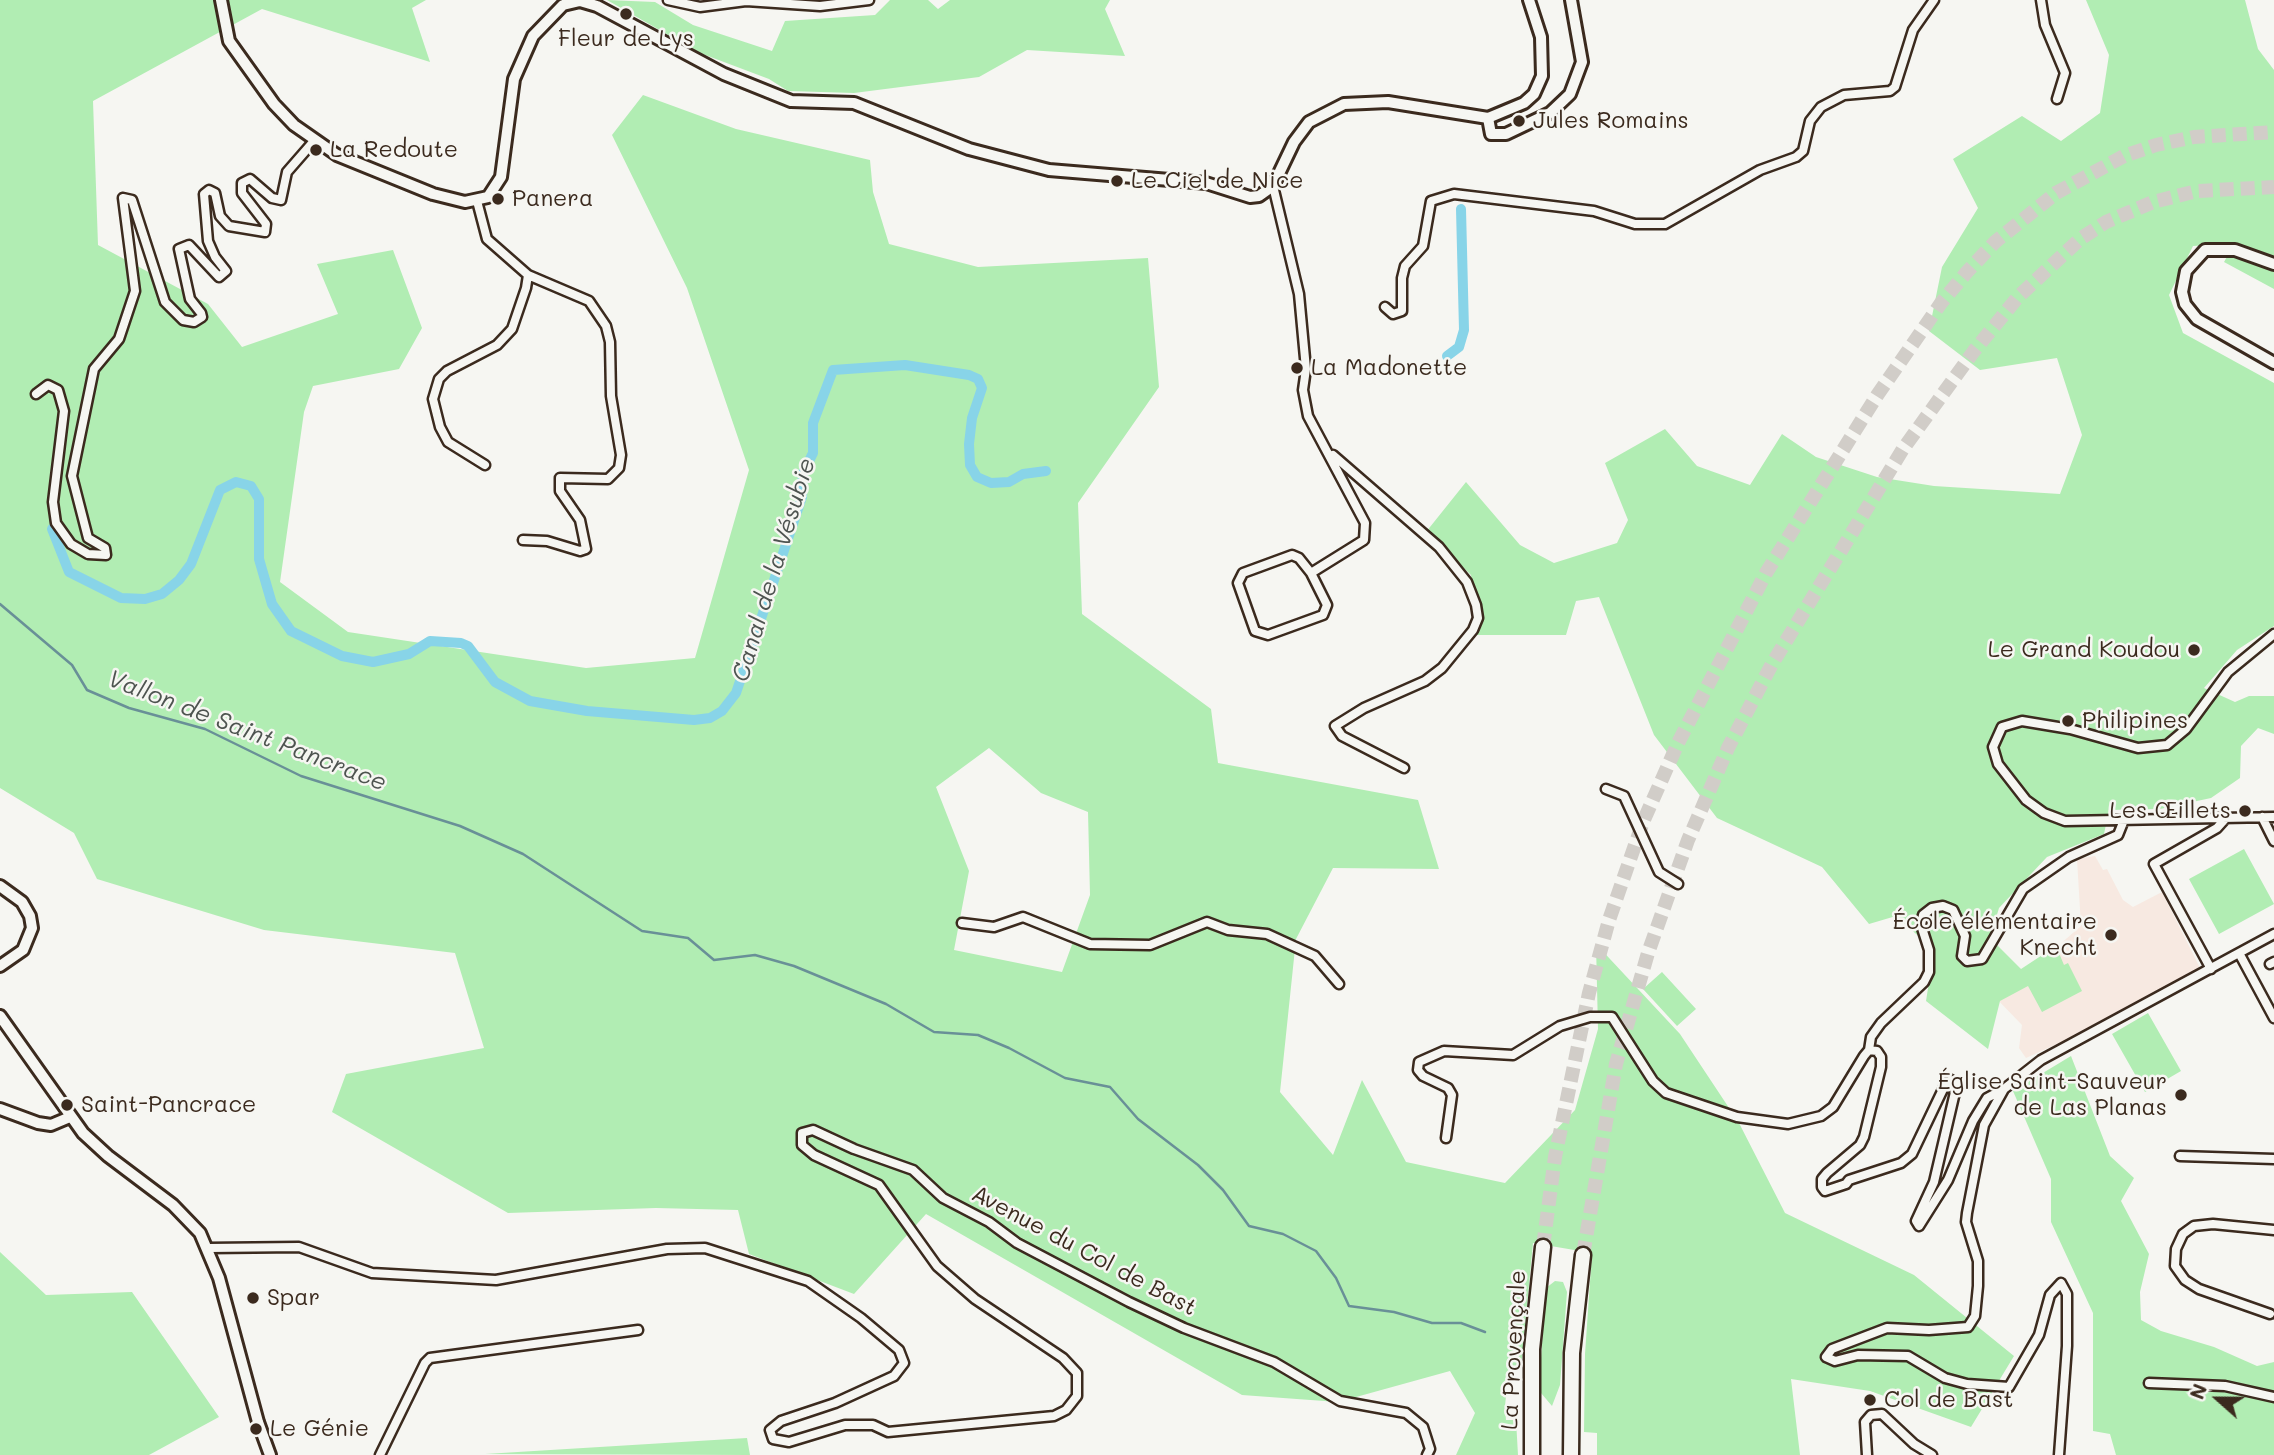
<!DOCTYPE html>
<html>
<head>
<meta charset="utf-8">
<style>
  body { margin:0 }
  #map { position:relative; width:2274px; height:1455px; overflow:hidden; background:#f6f6f2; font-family:Mali,sans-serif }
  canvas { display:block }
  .north { position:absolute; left:2183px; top:1364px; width:70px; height:70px; -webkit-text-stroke:5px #f6f6f2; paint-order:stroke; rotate:291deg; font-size:19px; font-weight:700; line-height:28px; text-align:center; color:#3b2a1e }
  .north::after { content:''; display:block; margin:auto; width:24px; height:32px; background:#3b2a1e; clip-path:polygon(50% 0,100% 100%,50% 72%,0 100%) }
</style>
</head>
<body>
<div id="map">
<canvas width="2274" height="1455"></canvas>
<div class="north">N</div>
</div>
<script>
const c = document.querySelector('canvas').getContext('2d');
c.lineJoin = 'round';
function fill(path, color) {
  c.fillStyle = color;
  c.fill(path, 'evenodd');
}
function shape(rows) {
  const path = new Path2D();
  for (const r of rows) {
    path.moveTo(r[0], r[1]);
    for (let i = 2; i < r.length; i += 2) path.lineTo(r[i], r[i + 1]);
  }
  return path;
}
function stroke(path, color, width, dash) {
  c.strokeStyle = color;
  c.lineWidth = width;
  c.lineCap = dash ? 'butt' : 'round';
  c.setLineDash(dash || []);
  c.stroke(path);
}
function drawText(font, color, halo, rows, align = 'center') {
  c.font = font + ' Mali,sans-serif';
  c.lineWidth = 5;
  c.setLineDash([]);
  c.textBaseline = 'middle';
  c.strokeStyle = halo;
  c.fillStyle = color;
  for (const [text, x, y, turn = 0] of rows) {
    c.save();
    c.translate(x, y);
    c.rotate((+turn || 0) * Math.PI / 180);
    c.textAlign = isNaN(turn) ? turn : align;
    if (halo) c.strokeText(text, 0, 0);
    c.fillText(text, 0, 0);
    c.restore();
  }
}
fill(shape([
  [2095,856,2103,870,2107,869,2123,900,2133,907,2162,892,2200,968,2090,1029,2026,1058,2019,1048,2022,1025,1993,995,2037,964,2081,926,2077,859]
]), '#f7e9e1');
fill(shape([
  [0,0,426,0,412,8,430,62,262,9,93,101,98,245,208,304,242,347,338,314,317,264,393,250,422,328,399,369,313,386,304,412,280,582,348,632,586,668,695,658,749,470,687,288,612,135,643,95,736,129,870,160,873,192,889,244,978,267,1148,258,1159,387,1078,503,1082,614,1211,709,1218,763,1418,800,1439,869,1333,868,1296,939,1280,1092,1333,1155,1362,1080,1406,1162,1505,1183,1575,1110,1598,1029,1596,944,1680,1034,1739,1123,1785,1213,1914,1275,2014,1356,1971,1427,1870,1391,1791,1379,1800,1455,1597,1455,1597,1433,1584,1432,1585,1354,1592,1253,1533,1243,1521,1368,1513,1368,1512,1386,1507,1386,1505,1406,1506,1420,1516,1420,1518,1455,1456,1455,1475,1413,1450,1371,1338,1402,1242,1395,926,1214,854,1294,749,1254,738,1210,656,1208,508,1213,332,1112,346,1074,484,1048,455,953,264,930,97,879,74,833,0,788],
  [989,748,1041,793,1088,812,1090,895,1062,972,954,950,969,871,936,787],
  [607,0,655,2,693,25,772,51,785,21,875,15,890,0,928,0,938,9,950,0,1110,0,1105,9,1125,56,1027,50,979,77,854,93,788,91,769,79,700,53],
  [2086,0,2245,0,2258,49,2274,70,2274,259,2228,244,2193,246,2169,295,2183,333,2274,383,2274,626,2237,650,2204,688,2235,702,2249,696,2274,696,2274,734,2258,728,2241,746,2240,778,2211,798,2160,809,2109,810,2104,834,2047,857,1999,908,1990,938,2021,969,2056,946,2064,965,2068,963,2082,991,2042,1012,2028,986,2000,1001,1988,1049,1926,1001,1934,950,1896,916,1869,924,1822,867,1717,818,1654,735,1599,597,1576,601,1566,635,1477,635,1471,575,1426,532,1466,482,1520,545,1554,563,1617,543,1628,520,1605,463,1665,429,1697,466,1750,485,1782,434,1816,457,1877,477,1934,486,2060,494,2082,435,2057,358,1980,370,1929,331,1942,267,1978,208,1953,159,2022,116,2061,141,2100,113,2109,55],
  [2228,255,2274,270,2274,289,2224,262],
  [2244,849,2274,904,2219,934,2189,879],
  [1662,972,1696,1009,1677,1026,1643,989],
  [2148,1013,2181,1071,2145,1092,2112,1034],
  [2071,1056,2110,1156,2134,1178,2121,1201,2149,1254,2140,1292,2141,1320,2161,1331,2214,1347,2257,1366,2274,1362,2274,1455,2116,1455,2110,1434,2093,1431,2093,1313,2051,1222,2051,1179,2013,1091],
  [0,1252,46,1295,132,1292,219,1417,149,1455,0,1455],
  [1555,1281,1563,1282,1567,1292,1560,1385,1552,1406,1541,1393,1540,1372,1546,1288],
  [747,1438,750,1455,485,1454]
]), '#b1edb3');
stroke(shape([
  [0,604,72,665,87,690,129,708,205,729,301,776,460,826,523,854,642,931,688,938,714,960,755,955,794,966,886,1004,934,1032,978,1035,1009,1048,1065,1078,1110,1087,1138,1119,1198,1165,1223,1190,1249,1226,1283,1234,1316,1251,1336,1278,1349,1306,1394,1312,1432,1323,1461,1323,1485,1332]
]), '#699097', 2.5);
stroke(shape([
  [1447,356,1459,347,1464,330,1461,209],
  [52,529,69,572,121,598,145,599,162,594,179,580,191,564,220,490,236,482,251,486,259,499,259,559,272,604,291,631,342,656,373,662,409,654,430,641,461,643,468,646,495,682,530,701,587,711,694,720,710,718,722,711,736,693,802,497,803,473,813,453,813,423,833,370,905,365,969,375,978,379,982,388,972,418,969,444,970,465,977,477,991,483,1009,482,1023,474,1046,471]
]), '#88d4e8', 10);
stroke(shape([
  [1543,1247,1555,1157,1589,993,1609,920,1643,822,1678,743,1766,573,1878,394,1941,303,1966,273,1995,242,2056,193,2124,156,2156,145,2194,137,2274,132],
  [1583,1255,1616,1064,1648,953,1688,840,1728,748,1772,664,1903,449,1974,351,2018,297,2080,239,2106,222,2153,202,2197,191,2274,187]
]), '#d1cdc8', 14, [14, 7]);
const street = shape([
  [668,0,700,7,746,1,820,6,869,0],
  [2041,0,2045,25,2065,73,2057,99],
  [1273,186,1299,294,1306,369,1303,390,1308,416,1365,523,1364,540,1311,573,1299,558,1292,555,1243,573,1238,583,1255,631,1268,635,1323,615,1327,605,1311,573],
  [477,201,487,239,528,275,526,288,512,329,497,345,447,371,439,379,433,399,440,427,448,442,485,465],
  [1385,307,1393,314,1402,311,1402,278,1405,266,1423,246,1431,201,1454,194,1594,211,1635,224,1665,224,1760,170,1796,157,1803,151,1810,121,1821,107,1844,95,1890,91,1895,87,1913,30,1934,0],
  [36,394,48,385,58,390,64,411,53,502,56,523,71,544,88,554,106,555,105,548,88,538,72,476,94,369,119,339,135,291,123,198,132,200,165,302,183,320,194,322,202,317,201,313,190,299,179,249,189,245,219,277,226,271,215,257,208,241,204,194,209,190,215,193,220,216,229,226,265,232,266,224,242,193,242,183,250,179,272,198,281,200,287,172,314,141],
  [1333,455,1439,547,1467,582,1476,605,1478,618,1473,630,1442,668,1425,681,1364,708,1335,726,1342,736,1404,768],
  [523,540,547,541,580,551,586,549,580,520,560,491,560,478,608,479,619,468,621,455,611,396,610,342,606,326,589,301,528,275],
  [2274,634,2228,672,2186,729,2167,745,2138,748,2070,729,2022,721,2002,727,1993,747,1998,764,2026,800,2044,813,2065,821,2274,817],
  [1606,789,1624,796,1659,872,1678,884],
  [2262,817,2274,841],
  [962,923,994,927,1023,917,1090,944,1150,945,1207,922,1228,930,1267,934,1315,956,1339,984],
  [2239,953,2274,1018],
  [2270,964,2274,962],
  [2211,969,2154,864,2217,828,2226,818],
  [1869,1050,1871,1037,1881,1023,1924,982,1929,972,1929,950,1921,925,1923,915,1932,908,1943,906,1953,910,1965,936,1962,956,1967,961,1982,959,2023,889,2069,857,2118,835,2124,820],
  [2004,1089,1984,1125,1967,1213,1966,1222,1978,1261,1978,1286,1975,1316,1968,1327,1929,1330,1887,1328,1832,1349,1826,1357,1835,1361,1858,1355,1908,1356,1945,1378,1967,1384,2009,1387,2039,1335,2050,1295,2061,1283,2067,1294,2067,1346,2059,1455],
  [1446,1138,1452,1095,1448,1088,1423,1076,1418,1070,1419,1062,1444,1051,1513,1055,1560,1026,1590,1017,1612,1017,1653,1081,1666,1093,1737,1117,1788,1124,1821,1116,1833,1107,1864,1056,1869,1050,1877,1051,1881,1057,1881,1067,1864,1137,1860,1145,1827,1173,1822,1179,1822,1187,1825,1191,1846,1184,1849,1180,1901,1163,1912,1154,1945,1085,1951,1080,1956,1083,1956,1088,1934,1182,1916,1221,1919,1226,1948,1180,1973,1121,1987,1098,2004,1089,2041,1060,2274,934],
  [2180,1156,2274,1159],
  [209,1248,299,1247,372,1273,496,1280,667,1249,705,1248,808,1281,861,1318,899,1350,904,1363,894,1376,835,1403,781,1421,770,1430,773,1439,789,1442,845,1425,873,1425,888,1432,1054,1416,1066,1410,1077,1396,1077,1373,1063,1358,975,1299,937,1266,879,1185,814,1155,802,1145,802,1133,813,1130,854,1149,913,1170,943,1198,989,1222,1017,1243,1129,1302,1184,1328,1274,1362,1340,1401,1406,1413,1423,1427,1430,1449,1427,1455],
  [2270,1314,2199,1289,2185,1280,2175,1266,2176,1249,2183,1234,2194,1226,2213,1224,2274,1230],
  [2149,1383,2225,1386,2274,1397],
  [380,1455,425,1363,430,1358,638,1330],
  [1867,1455,1865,1422,1871,1415,1882,1414,1914,1444,1932,1455]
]);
const secondary = shape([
  [221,0,229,41,274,104,294,125,337,155,433,194,465,202,488,197,501,177,514,79,533,36,563,5,580,1,597,6,724,74,791,101,854,103,969,149,1049,170,1206,183,1250,197,1259,196,1273,186,1294,142,1309,122,1344,104,1388,102,1488,118],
  [1488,118,1491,134,1506,134,1550,113,1570,94,1582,62,1571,0],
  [1488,118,1524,103,1534,94,1542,76,1541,37,1529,0],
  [2274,264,2235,250,2205,250,2186,271,2182,292,2185,304,2197,319,2274,363],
  [0,886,22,902,30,916,32,928,23,950,0,966],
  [0,1016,83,1133,108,1156,173,1205,200,1233,219,1278,258,1422,270,1455],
  [0,1109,38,1123,51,1125,70,1117]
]);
const highway = shape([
  [1532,1455,1532,1349,1543,1247],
  [1571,1455,1572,1353,1583,1255]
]);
stroke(street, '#3b2a1e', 13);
stroke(secondary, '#3b2a1e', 16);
stroke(highway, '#3b2a1e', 19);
stroke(street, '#f6f6f2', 8);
stroke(secondary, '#f6f6f2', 10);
stroke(highway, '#f6f6f2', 14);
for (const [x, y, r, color] of [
  [626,14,7,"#3b2a1e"],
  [1519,121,7,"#3b2a1e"],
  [316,150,7,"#3b2a1e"],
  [1117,181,7,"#3b2a1e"],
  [498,199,7,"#3b2a1e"],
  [1297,368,7,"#3b2a1e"],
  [2194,650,7,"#3b2a1e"],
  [2068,721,7,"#3b2a1e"],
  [2245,811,7,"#3b2a1e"],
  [2111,935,7,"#3b2a1e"],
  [2181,1095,7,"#3b2a1e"],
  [67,1105,7,"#3b2a1e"],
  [253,1298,7,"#3b2a1e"],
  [1870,1400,7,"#3b2a1e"],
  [256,1429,7,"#3b2a1e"]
]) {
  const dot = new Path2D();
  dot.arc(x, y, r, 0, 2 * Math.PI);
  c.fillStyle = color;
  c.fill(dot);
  stroke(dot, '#f6f6f2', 2.5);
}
drawText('23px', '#3b2a1e', '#f6f6f2', [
  ["Fleur de Lys",626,39,"center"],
  ["Jules Romains",1533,121],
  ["La Redoute",330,150],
  ["Le Ciel de Nice",1131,181],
  ["Panera",512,199],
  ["La Madonette",1311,368],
  ["Le Grand Koudou",2180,650,"right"],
  ["Philipines",2082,721],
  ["Les Œillets",2231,811,"right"],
  ["École élémentaire",2097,922,"right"],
  ["Knecht",2097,948,"right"],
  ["Église Saint-Sauveur",2167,1082,"right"],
  ["de Las Planas",2167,1108,"right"],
  ["Saint-Pancrace",81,1105],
  ["Spar",267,1298],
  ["Col de Bast",1884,1400],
  ["Le Génie",270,1429]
], 'left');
drawText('23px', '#3b2a1e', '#f6f6f2', [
  ["Avenue du Col de Bast",1084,1251,28],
  ["La Provençale",1514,1350,-87]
]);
drawText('italic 24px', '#4e5450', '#f6f6f2', [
  ["Canal de la Vésubie",774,570,-73],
  ["Vallon de Saint Pancrace",247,731,21]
]);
</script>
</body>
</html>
